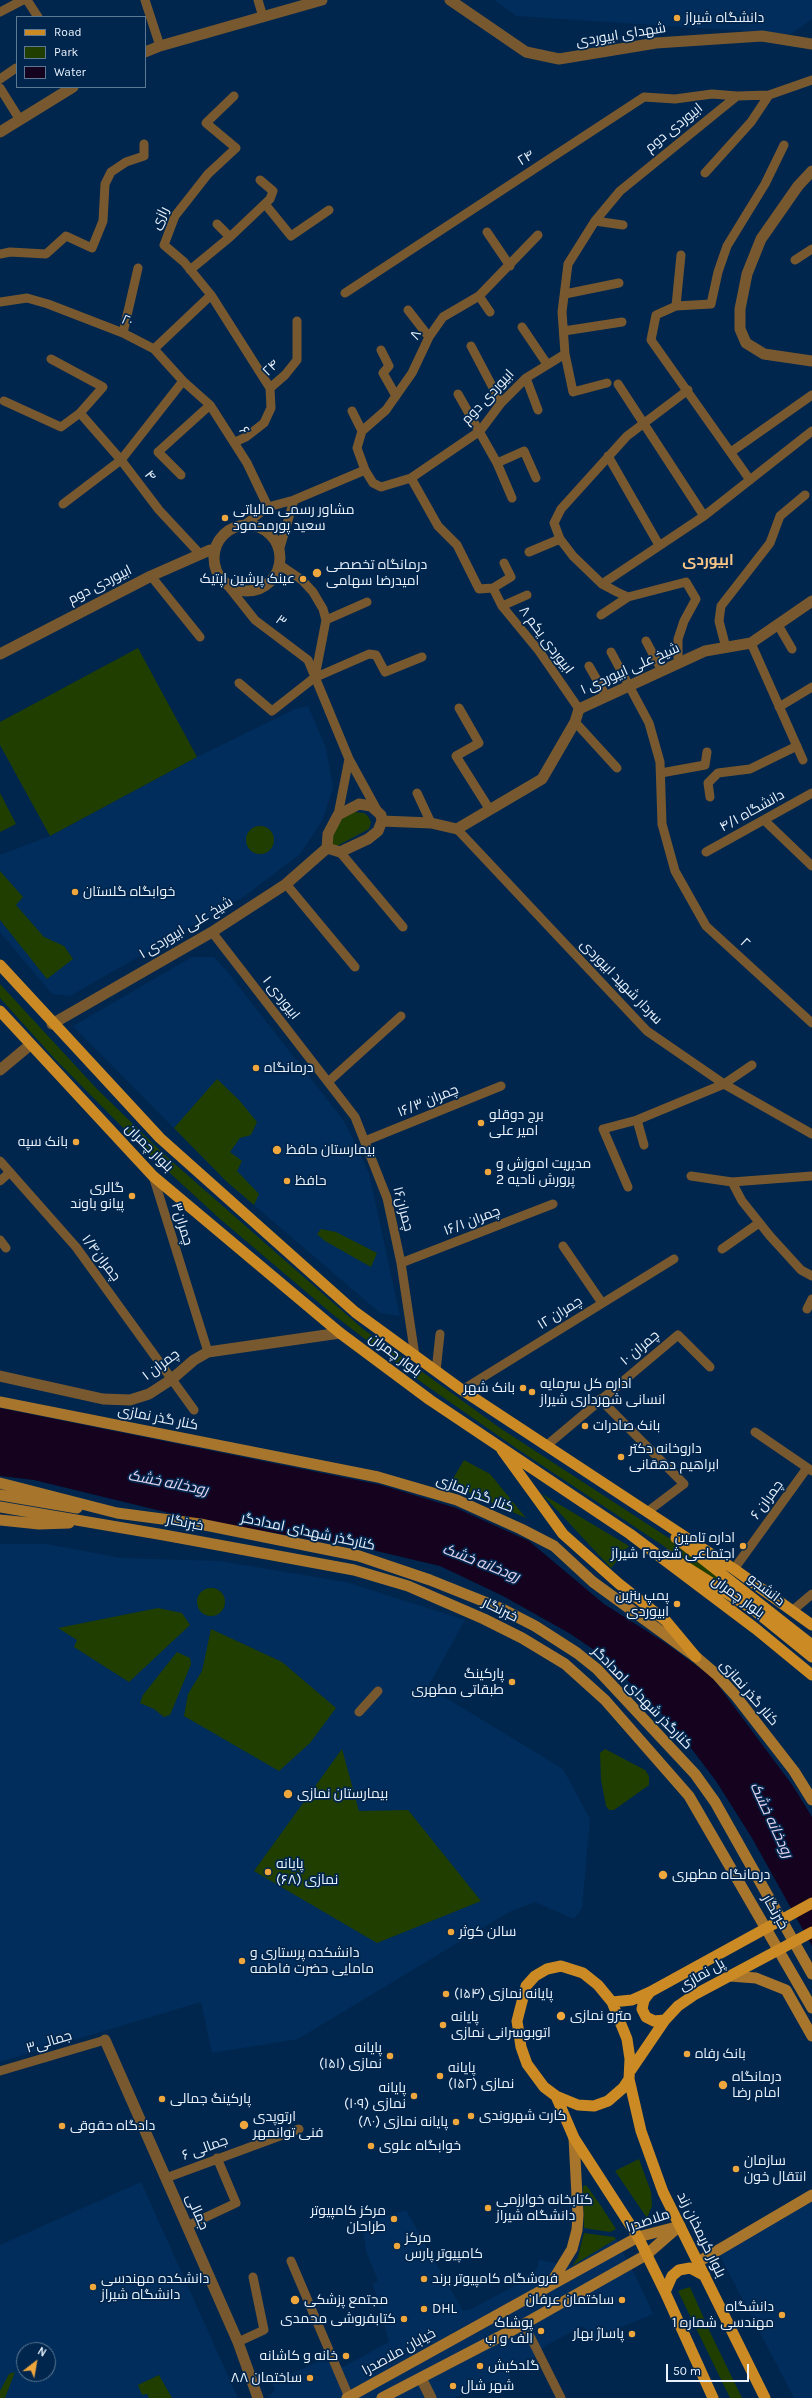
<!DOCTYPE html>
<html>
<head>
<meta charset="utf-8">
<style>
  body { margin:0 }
  #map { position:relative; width:812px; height:2398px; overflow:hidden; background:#00264d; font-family:Karla,sans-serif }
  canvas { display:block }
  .legend { position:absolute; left:16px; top:16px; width:130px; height:72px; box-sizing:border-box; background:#00264d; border:1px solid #5d7893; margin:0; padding:5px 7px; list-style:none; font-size:12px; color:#e9f2fd }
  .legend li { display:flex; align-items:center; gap:8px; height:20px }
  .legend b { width:20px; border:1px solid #5d7893 }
  .north { position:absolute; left:16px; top:2342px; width:40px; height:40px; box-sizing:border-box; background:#00264d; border:1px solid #5d7893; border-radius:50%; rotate:31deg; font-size:11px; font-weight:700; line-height:16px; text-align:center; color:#e9f2fd }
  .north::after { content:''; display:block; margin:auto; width:14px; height:18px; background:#efa73d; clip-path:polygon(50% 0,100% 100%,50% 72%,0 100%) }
  .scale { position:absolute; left:666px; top:2364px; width:83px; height:18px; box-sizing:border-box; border:2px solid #e9f2fd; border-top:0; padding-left:5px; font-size:12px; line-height:14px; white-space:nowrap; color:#e9f2fd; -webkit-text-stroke:3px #00264d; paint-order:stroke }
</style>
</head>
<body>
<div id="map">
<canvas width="812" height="2398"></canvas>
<ul class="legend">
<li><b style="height:5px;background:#cb8a23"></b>Road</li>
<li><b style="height:11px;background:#203e00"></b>Park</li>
<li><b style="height:11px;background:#15021e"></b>Water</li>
</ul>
<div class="north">N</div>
<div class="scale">50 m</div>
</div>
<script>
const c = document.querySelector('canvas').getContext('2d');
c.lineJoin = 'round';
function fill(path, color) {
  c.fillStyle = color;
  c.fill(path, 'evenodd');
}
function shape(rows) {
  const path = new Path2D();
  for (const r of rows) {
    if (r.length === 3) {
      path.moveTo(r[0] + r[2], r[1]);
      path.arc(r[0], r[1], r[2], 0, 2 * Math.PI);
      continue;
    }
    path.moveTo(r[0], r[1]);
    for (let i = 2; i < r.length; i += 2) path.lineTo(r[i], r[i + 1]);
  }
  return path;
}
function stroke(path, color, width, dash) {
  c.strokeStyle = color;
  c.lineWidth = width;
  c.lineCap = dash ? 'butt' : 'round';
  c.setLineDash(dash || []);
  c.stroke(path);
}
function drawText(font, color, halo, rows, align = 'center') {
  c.font = font + ' Karla,Cairo,sans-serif';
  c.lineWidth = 3.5;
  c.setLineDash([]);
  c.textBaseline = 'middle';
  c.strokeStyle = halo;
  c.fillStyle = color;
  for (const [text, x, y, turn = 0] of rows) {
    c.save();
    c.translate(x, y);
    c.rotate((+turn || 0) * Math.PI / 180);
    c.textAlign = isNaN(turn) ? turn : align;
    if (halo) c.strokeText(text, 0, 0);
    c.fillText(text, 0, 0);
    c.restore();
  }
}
fill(shape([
  [494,0,812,0,812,19,791,34,516,16],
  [308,706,326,748,333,788,322,821,300,854,245,896,70,996,52,994,0,932,0,855,50,836,197,757,295,709],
  [192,957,214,957,226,970,344,1121,369,1173,400,1316,380,1313,227,1182,73,1026],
  [0,1544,47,1544,121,1558,220,1561,346,1582,465,1620,428,1687,563,1769,590,1819,582,1908,574,1919,535,1902,509,1912,298,2039,212,2053,201,2002,0,2062],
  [141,2182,238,2398,0,2398,0,2245],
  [24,2350,48,2350,48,2374,24,2374],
  [812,2202,812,2398,794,2398,719,2254],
  [406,2210,463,2311,471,2309,522,2282,521,2279,537,2269,539,2260,572,2266,616,2239,640,2285,653,2314,592,2340,584,2327,581,2327,545,2346,534,2357,507,2370,513,2382,499,2388,494,2380,454,2398,267,2398,275,2390,272,2383,322,2360,343,2367,389,2342,373,2284,378,2281,366,2251,362,2223]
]), '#002d5b');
fill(shape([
  [138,648,197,757,50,836,0,745,0,722],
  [0,793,16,824,0,832],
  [354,812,364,813,368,816,371,822,369,829,337,846,333,846,331,842,337,825,343,818],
  [260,840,14],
  [0,871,23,897,16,905,44,937,64,946,73,959,47,979,0,920],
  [0,984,97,1089,168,1158,363,1329,500,1428,678,1544,745,1600,516,1448,424,1384,331,1313,220,1219,148,1153,54,1058,0,998],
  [217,1079,239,1100,257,1122,251,1135,240,1138,230,1152,242,1161,237,1171,259,1194,254,1205,227,1182,174,1128],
  [321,1229,336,1232,377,1253,371,1267,325,1241,317,1234],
  [464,1460,490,1474,526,1518,450,1484],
  [542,1494,629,1546,611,1568],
  [211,1602,14],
  [158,1608,182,1613,190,1625,129,1682,74,1647,77,1640,58,1628],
  [211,1629,282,1662,336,1708,310,1743,279,1771,184,1716,188,1694,202,1671],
  [177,1652,190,1658,191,1664,170,1715,164,1717,154,1709,140,1703,143,1695],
  [342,1749,359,1811,408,1810,481,1901,377,1943,254,1871],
  [605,1749,645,1770,649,1776,649,1785,614,1810,609,1810,606,1806,601,1780,600,1753],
  [639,2159,651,2192,652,2206,647,2218,615,2171],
  [586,2185,599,2203,616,2229,610,2232,584,2228,583,2186],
  [584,2233,614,2237,616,2239,572,2266,578,2257],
  [690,2287,709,2330,742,2398,730,2398,678,2291],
  [15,2372,5,2398,0,2398,0,2391,9,2374],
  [159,2375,172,2398,149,2398,147,2394,142,2395,138,2385]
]), '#203e00');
fill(shape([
  [0,1408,381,1485,456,1508,529,1541,604,1604,667,1644,712,1677,793,1786,812,1817,812,1946,752,1838,716,1781,675,1727,603,1656,569,1633,503,1596,440,1566,368,1549,194,1519,34,1480,0,1476]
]), '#15021e');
stroke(shape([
  [27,0,38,17],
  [145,0,160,46],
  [258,0,263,17],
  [0,12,23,0],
  [0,79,16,68],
  [0,88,20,120],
  [234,96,206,123,236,148,208,174,175,216,164,245,184,262,211,295,270,388],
  [705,173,751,122,769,95],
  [265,204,291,236,329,210],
  [595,221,623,225],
  [217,224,230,237],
  [487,232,510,266],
  [0,254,10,252,46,254,66,236,92,248,103,221,105,184,111,172,126,162,144,156,144,144],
  [795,260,812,249],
  [190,270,230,237,270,199,273,191,260,180],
  [345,293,644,97,675,99,712,94,737,96],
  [565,294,619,283],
  [479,296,490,312],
  [0,302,27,298,48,304,123,333,154,349,183,381,210,405,247,463,268,507],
  [676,306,681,255],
  [408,310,429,337],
  [522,327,547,364],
  [564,331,622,322],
  [123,333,138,268],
  [471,346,501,403],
  [154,349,211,295],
  [381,350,389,366,383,373,396,396],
  [565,354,573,392,607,383],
  [526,378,538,410],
  [618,384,704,516],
  [458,394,497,463,512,498],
  [4,401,61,427,80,413,103,387,51,359],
  [352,411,362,431],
  [80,413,121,460,159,510,200,554],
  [235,442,246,437,264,423,271,408,270,388,285,375,297,360,297,321],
  [731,452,812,395],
  [608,456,659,545],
  [497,463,524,451,536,478],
  [365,470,357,448,362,431,386,410,412,373,429,337,443,317,479,296,538,235],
  [181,475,158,452,210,405],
  [411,478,438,526,457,545,479,589,493,588,511,577,504,563],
  [750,480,651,340,656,315,676,306,711,304,718,272,727,246,765,184,784,145],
  [63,504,121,460,183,381],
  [244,525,268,507,294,500,365,470,373,483,381,487,411,478,480,431,501,403,526,378,565,354,562,312,568,264,595,221,620,191,737,96,769,95,812,80],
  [279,551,294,500],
  [529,552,560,539],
  [280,565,302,580,313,592,323,609,326,620,315,677],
  [151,576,200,637],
  [602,584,704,516,812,431],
  [228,586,255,620,308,660,349,759,377,810],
  [493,588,502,606,539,651,579,709],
  [502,606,527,595],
  [601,615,628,597],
  [326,620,367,602],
  [778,625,792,649],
  [646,641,662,671],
  [751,643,803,760],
  [726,648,719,621,721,606,770,543,780,516,805,495],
  [611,652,649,723,660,762,662,824,675,871,706,926,812,1023],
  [678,664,678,639,684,621,696,599,686,582,628,597,617,592,602,584,573,556,560,539,554,523,561,509,627,436,688,390],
  [589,666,606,696],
  [239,683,272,711,314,678,369,654,376,655,385,672,422,657],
  [779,707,812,687],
  [459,708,479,743,456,756,490,810],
  [575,722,617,768],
  [661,773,705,765,707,752],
  [417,793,431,823],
  [710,797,708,783,718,773,750,769,797,746],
  [338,815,349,759],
  [764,820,812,866],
  [457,829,647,1031,724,1084,812,1134],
  [340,852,403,927],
  [706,852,812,793],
  [286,884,355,967],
  [212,932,355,1117,387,1198,401,1263,415,1356],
  [328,1082,401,1016],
  [637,1120,644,1145],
  [365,1141,501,1086],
  [0,1161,76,1247,194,1410],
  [153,1176,208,1352],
  [691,1176,732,1182],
  [812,1176,732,1182,742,1201,770,1236,801,1270,812,1276],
  [0,1181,10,1172],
  [628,1187,603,1129,637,1120,724,1084,752,1065],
  [0,1240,6,1248],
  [563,1246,602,1303],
  [722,1249,759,1223],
  [401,1263,553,1204],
  [807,1309,812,1299],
  [436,1371,440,1334],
  [462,1390,674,1259],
  [600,1399,684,1484,647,1512],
  [755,1432,812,1471],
  [546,1446,678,1335,710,1367],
  [734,1569,807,1468],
  [792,1611,812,1594],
  [359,1712,378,1691],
  [0,2071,105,2040],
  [166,2178,299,2129],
  [187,2226,236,2203,217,2158],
  [291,2261,349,2397],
  [524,2324,561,2398],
  [238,2342,264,2330,253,2277]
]), '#78592f', 9);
stroke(shape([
  [450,0,526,52,559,59,656,43,762,36,812,44],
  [145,52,160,46,322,0],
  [0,132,73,87],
  [812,171,798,186,761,239,747,274,740,309,740,329,746,343,764,354,812,361],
  [247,558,33],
  [0,654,151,576,210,550],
  [359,804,371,806,381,815,382,821,378,831,368,839,340,852,327,848,328,834,338,815,359,804],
  [382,821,431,823,457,829,542,779,575,722,579,709,705,651,751,643,812,601],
  [52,1024,212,932,286,884,327,848],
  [0,1070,30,1045],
  [0,1376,103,1399,130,1400,149,1394,172,1379,194,1360,208,1352,340,1333],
  [105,2040,238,2342,258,2398],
  [421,2378,431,2398]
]), '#78592f', 11);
stroke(shape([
  [0,1402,378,1477,457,1500,521,1529,554,1546,593,1582,696,1657,717,1675,735,1695,794,1771,812,1800],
  [0,1483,117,1513,200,1524,359,1556,430,1580,500,1608,535,1626,577,1653,597,1669,695,1774,715,1802,812,1974],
  [0,1495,77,1508],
  [0,1507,164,1535,354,1570,408,1586,484,1619,522,1638,565,1664,605,1700,689,1796,812,2008],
  [0,1520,39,1524,69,1523],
  [730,1976,756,1978,786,1990,812,2036],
  [698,2262,812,2195],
  [550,2285,572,2249,577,2230,578,2215,574,2138],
  [347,2398,638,2237,680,2226],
  [382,2398,524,2324,646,2255,677,2228]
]), '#a7752c', 11);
stroke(shape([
  [0,965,160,1138,355,1312,462,1390,734,1569,812,1625],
  [0,1011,153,1176,340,1333,430,1400,630,1534,756,1629,812,1675],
  [502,1450,563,1534,618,1583,666,1621,696,1657],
  [676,1538,812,1645],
  [667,1555,754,1610,812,1657],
  [561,1966,583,1973,598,1985,612,2002,627,2039,630,2059,629,2079,623,2088,608,2101,594,2106,578,2105,556,2096,544,2087,527,2064,521,2047,517,2021,526,1986,535,1976,547,1969,561,1966],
  [650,1992,644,2000,642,2009,646,2017,654,2021,665,2020],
  [612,2002,632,2000,650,1992,812,1903],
  [631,2070,665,2020,678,2006,694,1995,812,1932],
  [629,2079,641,2131,663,2192,765,2398],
  [556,2096,574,2138,638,2237,665,2292,713,2398],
  [665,2292,672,2276,679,2270,690,2268,705,2276]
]), '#cb8a23', 11);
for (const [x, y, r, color] of [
  [677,18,4,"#efa73d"],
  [225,518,4,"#efa73d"],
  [317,573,5,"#efa73d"],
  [303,579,4,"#efa73d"],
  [75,892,4,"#efa73d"],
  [256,1068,4,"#efa73d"],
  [481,1123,4,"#efa73d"],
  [76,1142,4,"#efa73d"],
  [277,1150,5,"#efa73d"],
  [488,1172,4,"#efa73d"],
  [287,1181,4,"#efa73d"],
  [132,1196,4,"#efa73d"],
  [523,1388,4,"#efa73d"],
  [532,1392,4,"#efa73d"],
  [585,1426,4,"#efa73d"],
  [621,1457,4,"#efa73d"],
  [743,1546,4,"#efa73d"],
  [677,1604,4,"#efa73d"],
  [512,1682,4,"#efa73d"],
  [288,1794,5,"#efa73d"],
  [268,1872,4,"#efa73d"],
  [663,1875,5,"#efa73d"],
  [451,1932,4,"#efa73d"],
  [242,1961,4,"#efa73d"],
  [446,1994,4,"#efa73d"],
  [561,2016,5,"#efa73d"],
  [443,2025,4,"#efa73d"],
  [687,2054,4,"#efa73d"],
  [390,2056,4,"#efa73d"],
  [440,2076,4,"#efa73d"],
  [723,2085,5,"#efa73d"],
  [414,2096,4,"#efa73d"],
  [162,2099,4,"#efa73d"],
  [471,2116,4,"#efa73d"],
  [456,2122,4,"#efa73d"],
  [244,2125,5,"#efa73d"],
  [62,2126,4,"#efa73d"],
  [371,2146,4,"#efa73d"],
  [736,2169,4,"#efa73d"],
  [488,2208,4,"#efa73d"],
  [394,2219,4,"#efa73d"],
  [397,2246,4,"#efa73d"],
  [424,2279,4,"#efa73d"],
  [93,2287,4,"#efa73d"],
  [295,2300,5,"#efa73d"],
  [622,2300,4,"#efa73d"],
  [424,2309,4,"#efa73d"],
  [782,2315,4,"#efa73d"],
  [404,2319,4,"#efa73d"],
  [541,2331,4,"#efa73d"],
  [632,2334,4,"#efa73d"],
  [346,2356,4,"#efa73d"],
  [480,2366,4,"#efa73d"],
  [310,2378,4,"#efa73d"],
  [453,2386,4,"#efa73d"]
]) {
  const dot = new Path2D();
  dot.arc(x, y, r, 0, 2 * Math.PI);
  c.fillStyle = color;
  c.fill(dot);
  stroke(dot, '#00264d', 1.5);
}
drawText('14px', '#e9f2fd', '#00264d', [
  ["دانشگاه شیراز",685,18],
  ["مشاور رسمی مالیاتی",233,510],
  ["سعید پورمحمود",233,526],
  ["درمانگاه تخصصی",326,565],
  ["امیدرضا سهامی",326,581],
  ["عینک پرشین اپتیک",295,579,"right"],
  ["خوابگاه گلستان",83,892],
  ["درمانگاه",264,1068],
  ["برج دوقلو",489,1115],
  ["امیر علی",489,1131],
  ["بانک سپه",68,1142,"right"],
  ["بیمارستان حافظ",286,1150],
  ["مدیریت اموزش و",496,1164],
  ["پرورش ناحیه 2",496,1180],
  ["حافظ",295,1181],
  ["گالری",124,1188,"right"],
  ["پیانو باوند",124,1204,"right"],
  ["اداره کل سرمایه",540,1384],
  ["انسانی شهرداری شیراز",540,1400],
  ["بانک شهر",515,1388,"right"],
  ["بانک صادرات",593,1426],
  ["داروخانه دکتر",629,1449],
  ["ابراهیم دهقانی",629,1465],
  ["اداره تامین",735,1538,"right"],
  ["اجتماعی شعبه۲ شیراز",735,1554,"right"],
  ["پمپ بنزین",669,1596,"right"],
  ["ابیوردی",669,1612,"right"],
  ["پارکینگ",504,1674,"right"],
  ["طبقاتی مطهری",504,1690,"right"],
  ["بیمارستان نمازی",297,1794],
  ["پایانه",276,1864],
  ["نمازی (۶۸)",276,1880],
  ["درمانگاه مطهری",672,1875],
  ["سالن کوثر",459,1932],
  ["دانشکده پرستاری و",250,1953],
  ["مامایی حضرت فاطمه",250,1969],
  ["پایانه نمازی (۱۵۴)",454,1994],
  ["مترو نمازی",570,2016],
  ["پایانه",451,2017],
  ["اتوبوسرانی نمازی",451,2033],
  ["پایانه",382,2048,"right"],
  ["نمازی (۱۵۱)",382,2064,"right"],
  ["بانک رفاه",695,2054],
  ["پایانه",448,2068],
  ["نمازی (۱۵۲)",448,2084],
  ["درمانگاه",732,2077],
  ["امام رضا",732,2093],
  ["پایانه",406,2088,"right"],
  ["نمازی (۱۰۹)",406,2104,"right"],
  ["پارکینگ جمالی",170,2099],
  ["کارت شهروندی",479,2116],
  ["ارتوپدی",253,2117],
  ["فنی توانمهر",253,2133],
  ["پایانه نمازی (۸۰)",448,2122,"right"],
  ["دادگاه حقوقی",70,2126],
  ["خوابگاه علوی",379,2146],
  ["سازمان",744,2161],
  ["انتقال خون",744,2177],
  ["کتابخانه خوارزمی",496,2200],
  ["دانشگاه شیراز",496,2216],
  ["مرکز کامپیوتر",386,2211,"right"],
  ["طراحان",386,2227,"right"],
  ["مرکز",405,2238],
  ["کامپیوتر پارس",405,2254],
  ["دانشکده مهندسی",101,2279],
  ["دانشگاه شیراز",101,2295],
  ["فروشگاه کامپیوتر برند",432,2279],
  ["مجتمع پزشکی",304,2300],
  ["ساختمان عرفان",614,2300,"right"],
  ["دانشگاه",774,2307,"right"],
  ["مهندسی شماره 1",774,2323,"right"],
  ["DHL",432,2309],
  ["کتابفروشی محمدی",396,2319,"right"],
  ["پوشاک",533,2323,"right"],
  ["الف و ب",533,2339,"right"],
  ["پاساژ بهار",624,2334,"right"],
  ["خانه و کاشانه",338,2356,"right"],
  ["گلدکیش",488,2366],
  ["ساختمان ۸۸",302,2378,"right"],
  ["شهر شال",461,2386]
], 'left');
drawText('14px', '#e9f2fd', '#00264d', [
  ["شهدای ابیوردی",621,35,-9],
  ["ابیوردی دوم",674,128,-39],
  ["۲۴",526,158,-32],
  ["رازی",160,218,-64],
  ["۲۰",127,321,24],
  ["۸",416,335,-63],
  ["۲۴",271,368,-44],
  ["ابیوردی دوم",488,397,-47],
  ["۶",244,431,57],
  ["۴",150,476,52],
  ["ابیوردی دوم",100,585,-27],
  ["۳",281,621,36],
  ["۸ ابیوردی یکم",546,640,53],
  ["شیخ علی ابیوردی ۱",630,669,-24],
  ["۴/۱ دانشگاه",752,811,-29],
  ["شیخ علی ابیوردی ۱",186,928,-31],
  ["۲",745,943,43],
  ["سردار شهید ابیوردی",621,982,46],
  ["۱ ابیوردی",281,998,52],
  ["۱۶/۳ چمران",428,1101,-22],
  ["بلوار چمران",149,1148,45],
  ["چمران۱۶",403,1209,75],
  ["۱۶/۱ چمران",472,1221,-21],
  ["چمران۳",182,1224,73],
  ["چمران۱/۴",101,1258,53],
  ["۱۲ چمران",560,1313,-32],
  ["۱۰ چمران",640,1348,-40],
  ["بلوار چمران",395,1355,37],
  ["چمران ۱",161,1365,-37],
  ["کنار گذر نمازی",158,1418,11],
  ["کنار گذر نمازی",475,1494,21],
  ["۶ چمران",767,1500,-54],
  ["خبرنگار",185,1523,11],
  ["کنارگذر شهدای امدادگر",308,1532,12],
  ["دانشجو",766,1590,38],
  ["بلوار چمران",738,1597,36],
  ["خبرنگار",500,1610,26],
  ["کنار گذر نمازی",749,1693,49],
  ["کنارگذر شهدای امدادگر",642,1698,46],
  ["خبرنگار",775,1912,60],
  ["پل نمازی",702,1975,-30],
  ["جمالی۳",49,2042,-17],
  ["۶ جمالی",205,2148,-20],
  ["جمالی",197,2212,66],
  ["ملاصدرا",648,2221,-19],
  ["بلوار کریمخان زند",701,2235,64],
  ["خیابان ملاصدرا",399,2352,-29]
]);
drawText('bold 15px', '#f9c686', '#00264d', [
  ["ابیوردی",708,561]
]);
drawText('italic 15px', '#e5d5ee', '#00264d', [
  ["رودخانه خشک",168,1483,11],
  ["رودخانه خشک",481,1563,21],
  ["رودخانه خشک",771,1820,65]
]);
</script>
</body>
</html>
